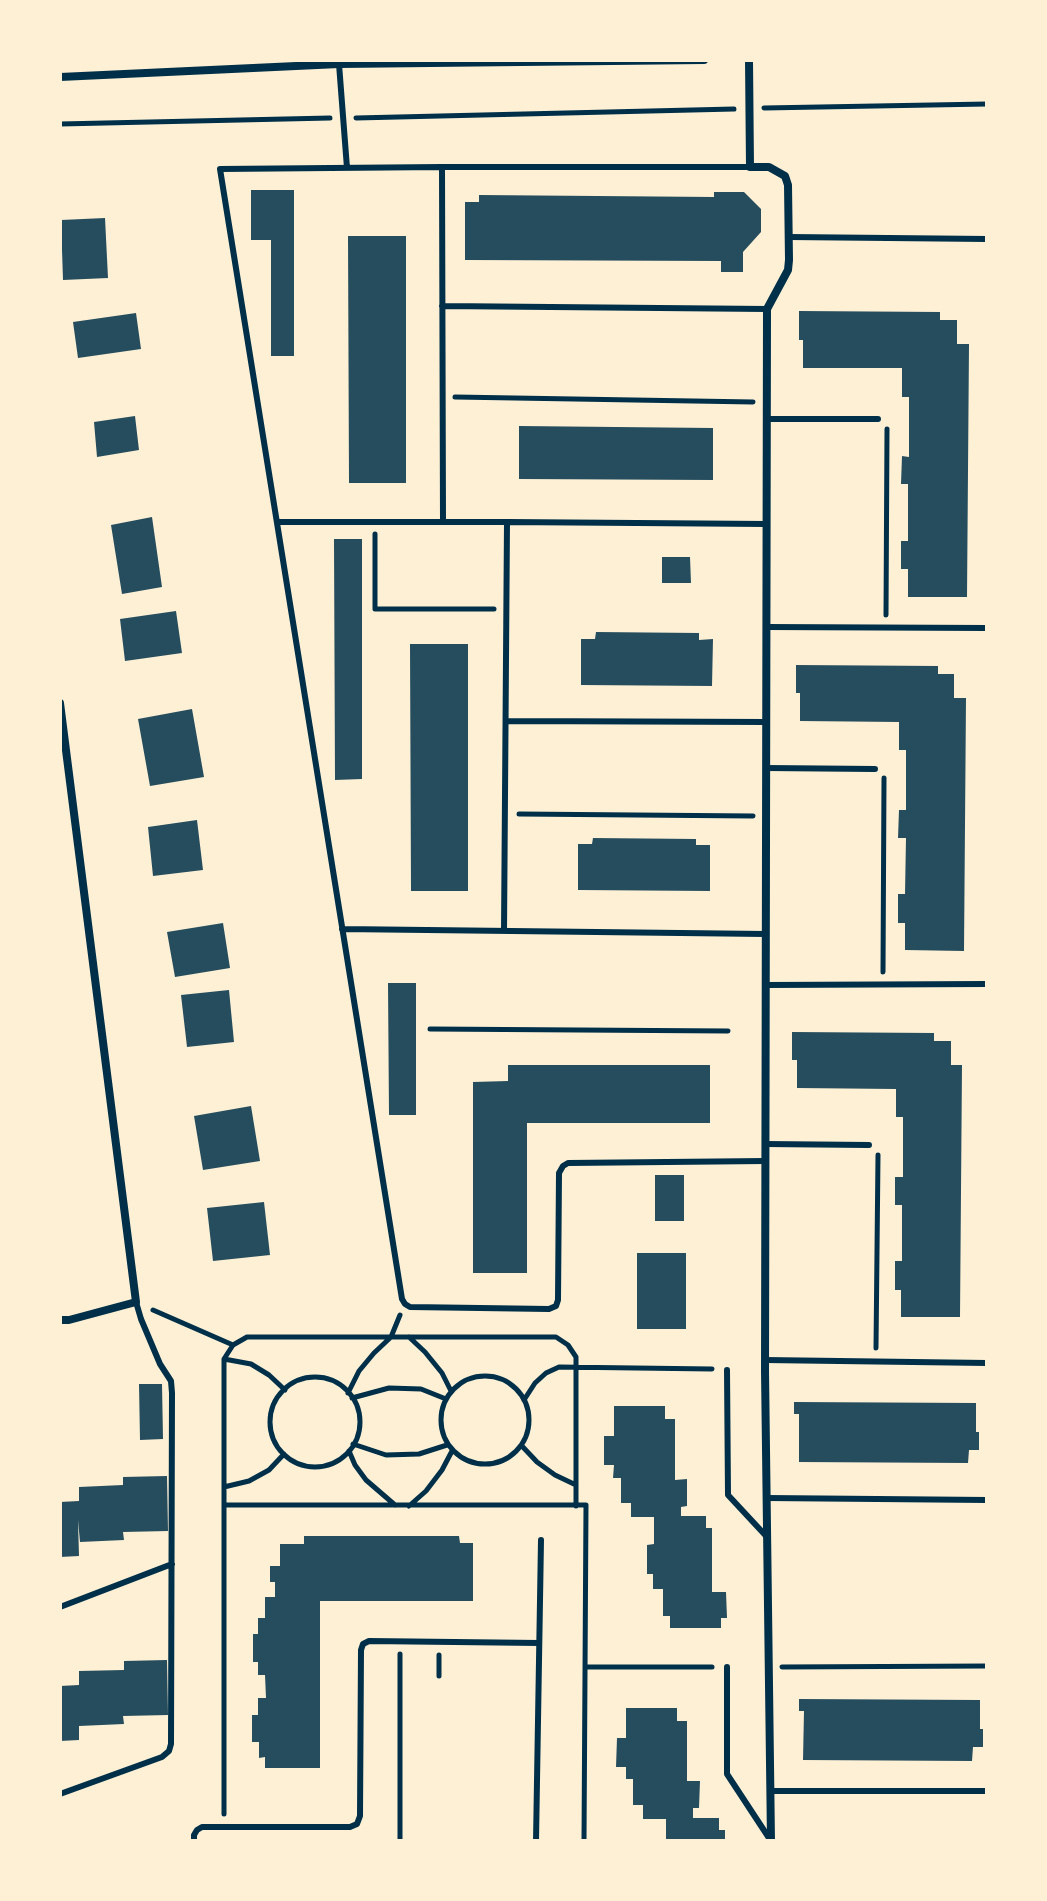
<!DOCTYPE html>
<html>
<head>
<meta charset="utf-8">
<style>
  body { margin:0 }
  #map { position:relative; width:1047px; height:1901px; overflow:hidden; background:#fdf0d5; font-family:"Exo 2",sans-serif }
  canvas { display:block }
  .frame { position:absolute; inset:0; border:62px solid #fdf0d5; pointer-events:none }
</style>
</head>
<body>
<div id="map">
<canvas width="1047" height="1901"></canvas>
<div class="frame"></div>
</div>
<script>
const c = document.querySelector('canvas').getContext('2d');
c.lineJoin = 'round';
function fill(path, color) {
  c.fillStyle = color;
  c.fill(path, 'evenodd');
}
function shape(rows) {
  const path = new Path2D();
  for (const r of rows) {
    if (r.length === 3) {
      path.moveTo(r[0] + r[2], r[1]);
      path.arc(r[0], r[1], r[2], 0, 2 * Math.PI);
      continue;
    }
    path.moveTo(r[0], r[1]);
    for (let i = 2; i < r.length; i += 2) path.lineTo(r[i], r[i + 1]);
  }
  return path;
}
function stroke(path, color, width, dash) {
  c.strokeStyle = color;
  c.lineWidth = width;
  c.lineCap = dash ? 'butt' : 'round';
  c.setLineDash(dash || []);
  c.stroke(path);
}
fill(shape([
  [251,190,294,190,294,356,271,356,271,240,251,240],
  [714,192,744,192,761,209,761,232,743,252,743,272,721,272,721,261,465,260,465,202,479,202,479,195,714,197],
  [105,218,108,278,63,280,61,220],
  [348,236,406,236,406,483,349,483],
  [799,311,940,312,940,320,957,320,957,344,969,344,967,597,908,597,908,569,901,569,901,541,908,541,908,484,901,484,902,456,909,457,909,397,902,397,902,368,803,368,803,340,799,340],
  [136,313,141,349,78,358,73,322],
  [135,416,139,450,97,457,94,422],
  [519,426,713,428,713,480,519,479],
  [152,517,162,587,122,594,111,525],
  [334,539,362,539,362,779,335,780],
  [662,557,690,557,691,583,662,583],
  [176,611,182,653,125,661,120,619],
  [596,632,699,633,699,640,713,639,712,686,581,685,581,639,595,639],
  [410,644,468,644,468,891,411,891],
  [796,665,938,666,938,674,954,674,954,698,966,698,964,951,905,950,905,923,898,923,898,894,905,894,906,838,898,838,899,810,906,810,906,750,899,750,899,722,800,721,800,693,796,693],
  [192,709,204,777,150,786,138,719],
  [197,820,203,870,153,876,148,827],
  [593,838,696,839,696,845,710,845,710,891,578,890,578,844,592,844],
  [223,923,230,968,175,977,167,932],
  [388,983,416,983,416,1115,389,1115],
  [229,990,234,1042,187,1047,181,995],
  [792,1032,934,1033,934,1041,951,1041,951,1065,962,1065,960,1317,901,1317,901,1290,895,1290,895,1261,902,1261,902,1205,895,1205,895,1177,903,1177,903,1117,896,1117,896,1089,797,1088,797,1060,792,1060],
  [508,1065,710,1065,710,1123,527,1123,527,1273,473,1273,473,1082,508,1081],
  [251,1106,260,1161,203,1170,194,1116],
  [655,1175,684,1175,684,1221,655,1221],
  [264,1202,270,1255,213,1261,207,1208],
  [637,1253,686,1253,686,1329,637,1329],
  [139,1384,162,1384,163,1439,140,1440],
  [794,1402,976,1403,976,1432,979,1432,979,1450,969,1450,968,1463,799,1462,799,1414,794,1414],
  [614,1406,665,1406,665,1419,675,1419,675,1480,687,1479,687,1506,681,1507,681,1516,706,1516,706,1528,712,1528,712,1592,726,1592,727,1618,721,1618,721,1628,670,1628,670,1616,663,1616,663,1589,653,1589,653,1574,647,1574,647,1545,654,1544,654,1517,631,1517,631,1503,621,1503,621,1478,613,1478,614,1465,604,1465,604,1436,614,1436],
  [167,1476,168,1531,123,1532,124,1540,80,1542,78,1520,79,1556,60,1557,60,1502,79,1501,79,1487,123,1485,123,1477],
  [304,1536,459,1536,460,1543,473,1543,473,1601,320,1601,320,1768,265,1768,265,1757,259,1758,259,1742,252,1742,252,1715,258,1715,258,1698,266,1698,265,1675,258,1675,258,1662,253,1662,253,1634,258,1634,258,1618,265,1618,265,1597,275,1597,275,1582,270,1582,270,1566,280,1566,280,1544,304,1544],
  [167,1660,168,1715,123,1716,124,1724,79,1726,79,1740,60,1741,60,1686,79,1685,79,1671,124,1670,124,1661],
  [799,1699,980,1700,980,1729,983,1729,983,1747,973,1747,972,1761,803,1760,804,1711,799,1711],
  [626,1708,677,1708,677,1721,687,1721,687,1781,700,1781,699,1808,693,1808,693,1818,719,1818,719,1830,725,1830,725,1841,666,1841,666,1819,643,1819,643,1805,633,1805,633,1779,626,1779,626,1767,616,1767,617,1738,626,1738]
]), '#264d5e');
stroke(shape([
  [764,108,987,104],
  [356,118,734,109],
  [60,124,330,118],
  [455,397,753,402],
  [375,534,375,609,494,609],
  [886,615,887,429],
  [519,814,753,816],
  [883,972,884,778],
  [430,1029,728,1031],
  [153,1310,233,1345],
  [409,1337,425,1352,442,1373,451,1391],
  [876,1348,878,1155],
  [224,1359,251,1364,269,1375,285,1390],
  [485,1420,44],
  [315,1422,45],
  [348,1393,359,1371,374,1353,391,1337,400,1315],
  [352,1398,389,1388,421,1389,446,1399],
  [524,1400,535,1383,546,1373,559,1367,712,1369],
  [353,1444,386,1455,419,1454,447,1445],
  [521,1445,537,1462,555,1475,576,1485],
  [349,1451,355,1465,366,1480,395,1505],
  [224,1487,249,1481,269,1470,284,1454],
  [224,1505,586,1505,584,1841],
  [409,1506,426,1491,442,1470,452,1451],
  [400,1654,400,1841],
  [439,1655,439,1676],
  [585,1667,712,1667],
  [782,1667,987,1666],
  [224,1814,224,1359,233,1345,247,1337,556,1337,568,1345,576,1357,576,1506]
]), '#003049', 5);
stroke(shape([
  [339,64,347,168],
  [442,167,220,169,402,1299,405,1304,410,1307,549,1309,556,1306,558,1300,559,1173,563,1166,568,1163,765,1161],
  [789,237,987,239],
  [442,306,767,309],
  [766,419,878,419],
  [277,522,443,522],
  [507,522,766,524],
  [766,627,987,628],
  [506,721,766,722],
  [766,768,875,769],
  [342,929,765,934],
  [504,931,507,522,443,522,442,167,750,167],
  [765,985,987,984],
  [765,1144,869,1145],
  [765,1360,987,1363],
  [727,1370,728,1495,767,1537],
  [767,1498,987,1500],
  [60,1607,172,1564],
  [727,1667,727,1774,771,1841],
  [770,1791,987,1791],
  [60,1794,162,1757,169,1751,171,1744,172,1393,171,1381,160,1364,141,1319,136,1302],
  [194,1841,194,1835,197,1830,202,1827,350,1827,357,1824,360,1816,361,1650,363,1644,369,1641,539,1643],
  [536,1841,541,1540]
]), '#003049', 6);
stroke(shape([
  [749,60,750,167,769,167,785,176,788,185,789,260,788,270,767,309,765,1371,771,1841],
  [60,77,339,64,704,60],
  [60,703,136,1302,69,1320,60,1320]
]), '#003049', 8);
</script>
</body>
</html>
